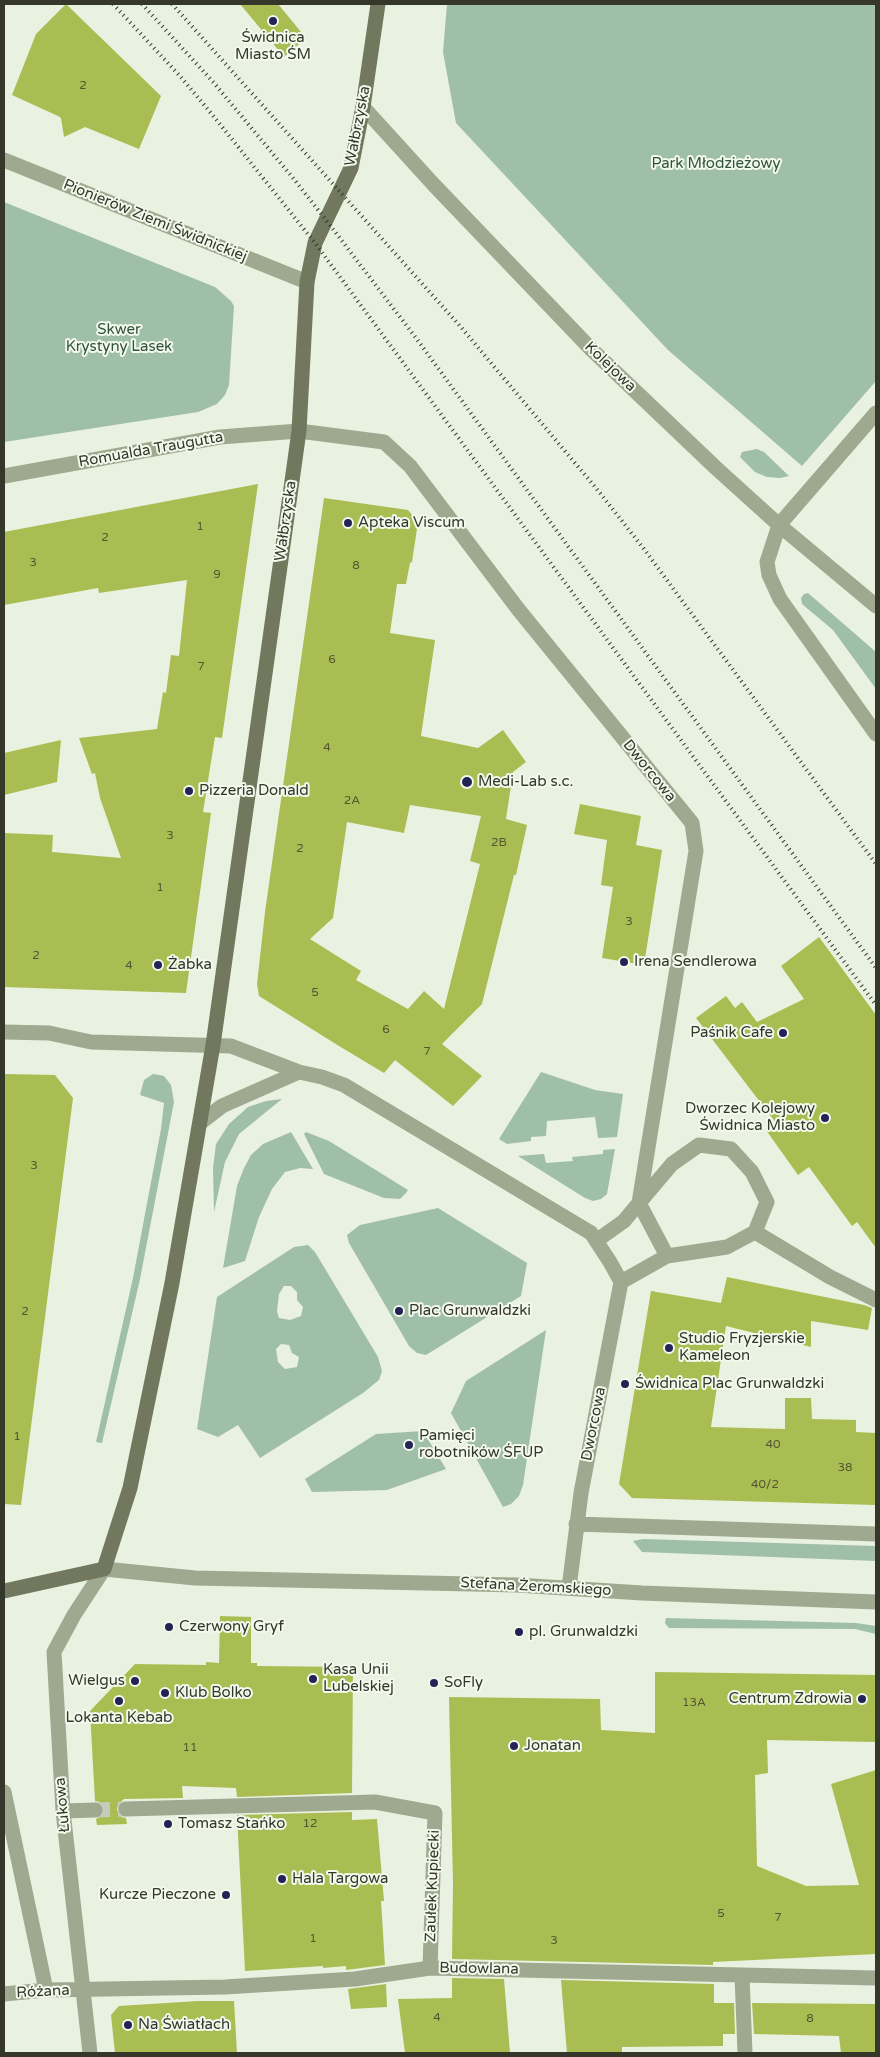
<!DOCTYPE html>
<html>
<head>
<meta charset="utf-8">
<style>
  body { margin:0 }
  #map { position:relative; width:880px; height:2057px; overflow:hidden; background:#e9f1e0; font-family:"Varela Round",sans-serif }
  canvas { display:block }
  .frame { position:absolute; inset:0; border:5px solid #34372a; pointer-events:none }
</style>
</head>
<body>
<div id="map">
<canvas width="880" height="2057"></canvas>
<div class="frame"></div>
</div>
<script>
const c = document.querySelector('canvas').getContext('2d');
c.lineJoin = 'round';
function fill(path, color) {
  c.fillStyle = color;
  c.fill(path, 'evenodd');
}
function shape(rows) {
  const path = new Path2D();
  for (const r of rows) {
    path.moveTo(r[0], r[1]);
    for (let i = 2; i < r.length; i += 2) path.lineTo(r[i], r[i + 1]);
  }
  return path;
}
function stroke(path, color, width, dash) {
  c.strokeStyle = color;
  c.lineWidth = width;
  c.lineCap = dash ? 'butt' : 'round';
  c.setLineDash(dash || []);
  c.stroke(path);
}
function drawText(font, color, halo, rows, align = 'center') {
  c.font = font + ' "Varela Round",sans-serif';
  c.lineWidth = 4;
  c.setLineDash([]);
  c.textBaseline = 'middle';
  c.strokeStyle = halo;
  c.fillStyle = color;
  for (const [text, x, y, turn = 0] of rows) {
    c.save();
    c.translate(x, y);
    c.rotate((+turn || 0) * Math.PI / 180);
    c.textAlign = isNaN(turn) ? turn : align;
    if (halo) c.strokeText(text, 0, 0);
    c.fillText(text, 0, 0);
    c.restore();
  }
}
fill(shape([
  [447,4,876,4,876,381,802,466,668,350,456,123,443,52],
  [4,202,215,287,231,301,234,306,229,385,225,395,217,404,198,412,4,442],
  [757,449,764,452,789,476,780,478,767,477,755,472,740,457,742,452],
  [808,593,876,652,876,689,833,630,802,604,801,598,804,594],
  [541,1072,595,1090,623,1094,617,1137,598,1138,595,1117,547,1121,546,1136,531,1137,531,1141,507,1144,499,1139],
  [153,1074,164,1076,171,1085,174,1102,140,1279,102,1443,96,1442,133,1278,161,1129,164,1103,140,1095,144,1080],
  [282,1099,239,1134,225,1162,214,1212,213,1168,216,1144,229,1124,248,1107,266,1101],
  [291,1132,313,1169,300,1168,285,1172,272,1189,259,1217,245,1261,223,1268,237,1186,244,1168,251,1155,263,1144],
  [306,1132,329,1141,408,1190,406,1193,400,1199,384,1198,324,1174,304,1134],
  [615,1149,607,1194,601,1199,593,1201,585,1198,518,1156,544,1154,546,1163,573,1161,572,1157,603,1154,603,1150],
  [438,1208,527,1263,521,1296,426,1355,417,1353,409,1346,349,1243,347,1235,360,1225],
  [308,1245,315,1252,378,1357,382,1371,379,1380,363,1393,260,1458,238,1425,218,1437,197,1429,217,1297,294,1247],
  [284,1286,291,1286,297,1292,297,1300,303,1307,301,1316,290,1320,279,1318,277,1311,279,1294],
  [281,1344,289,1345,292,1353,299,1357,297,1367,285,1369,278,1362,276,1349],
  [546,1330,523,1485,519,1496,511,1504,503,1507,451,1413,466,1381],
  [423,1431,446,1469,387,1490,312,1492,305,1479,376,1434],
  [643,1539,876,1546,876,1561,642,1552,633,1541],
  [666,1618,856,1623,876,1626,876,1634,855,1629,669,1628,665,1623]
]), '#a0bfa9');
fill(shape([
  [66,4,161,96,139,149,85,127,64,137,61,118,58,116,12,95,36,34],
  [240,4,278,4,306,38,284,57],
  [258,484,222,738,215,737,203,812,211,813,186,993,4,987,4,833,53,835,52,852,121,858,100,798,95,773,92,774,79,738,157,729,163,692,166,693,171,655,179,656,187,580,99,593,98,588,4,605,4,532],
  [324,498,408,510,418,522,412,562,410,563,406,584,397,584,390,633,435,640,421,736,478,748,503,730,526,762,513,772,506,819,527,825,516,875,514,875,482,1004,442,1044,482,1076,453,1106,395,1060,384,1073,339,1046,259,996,257,984,265,912],
  [410,805,481,816,470,861,480,864,444,1009,424,991,408,1009,356,980,361,971,310,939,333,918,347,822,404,833],
  [61,740,57,782,4,795,4,753],
  [580,804,641,816,636,845,662,850,644,965,602,958,613,887,601,885,607,840,574,834],
  [819,937,876,1015,876,1248,857,1222,852,1226,809,1167,798,1175,766,1130,776,1123,696,1018,726,996,735,1008,742,1002,757,1022,804,999,781,966],
  [4,1074,55,1075,73,1098,21,1505,4,1504],
  [727,1277,864,1305,872,1308,868,1330,811,1321,811,1347,726,1326,711,1427,785,1429,785,1398,811,1398,812,1419,856,1420,856,1432,876,1433,876,1505,632,1498,619,1484,651,1291,721,1303],
  [220,1616,251,1617,251,1663,257,1663,257,1666,353,1667,352,1793,237,1797,236,1788,182,1786,183,1798,124,1799,118,1804,117,1810,121,1817,126,1818,127,1824,97,1825,96,1819,103,1815,104,1809,100,1802,95,1801,90,1711,135,1664,206,1665,206,1662,219,1663],
  [655,1672,876,1675,876,1742,767,1740,768,1773,755,1775,757,1866,806,1886,859,1885,831,1784,876,1770,876,1954,713,1962,713,1965,452,1959,453,1884,449,1697,600,1699,601,1730,655,1733],
  [352,1812,352,1820,377,1819,384,1901,381,1901,385,1965,346,1970,346,1966,323,1968,323,1966,245,1971,237,1815],
  [452,1978,504,1979,510,2053,405,2053,398,1999,452,1998],
  [561,1980,714,1984,714,2003,734,2003,735,2034,723,2034,723,2046,622,2047,622,2053,567,2053],
  [386,1984,387,2007,351,2009,348,1989],
  [198,2001,234,2001,237,2053,115,2053,111,2015,119,2006],
  [752,2003,876,2004,876,2053,841,2053,839,2036,754,2034]
]), '#aabd52');
stroke(shape([
  [95,1810,126,1809]
]), '#c5ccbc', 15, [15, 8]);
stroke(shape([
  [363,107,434,185,591,349,716,468,779,525,876,606],
  [4,160,307,282],
  [876,413,779,525,767,562,769,575,780,599,876,734],
  [4,476,220,437,299,431,384,442,410,466,518,609,692,823,696,851,639,1203,624,1221,596,1241],
  [4,1032,49,1033,91,1042,231,1046,299,1072,322,1077,344,1085,591,1233,610,1262,621,1282,581,1493,569,1588],
  [200,1123,222,1106,299,1072],
  [755,1232,830,1277,876,1300],
  [621,1282,667,1256,727,1247,755,1232,767,1202,752,1172,731,1149,699,1145,672,1164,639,1203,667,1256],
  [576,1524,876,1534],
  [4,1792,46,1990],
  [126,1809,375,1802,435,1813,430,1968],
  [63,1811,95,1810],
  [742,1975,745,2053],
  [4,1994,46,1990,225,1987,355,1979,430,1968,876,1978],
  [90,2053,63,1811,54,1652,74,1615,104,1569,195,1578,517,1585,642,1593,876,1602]
]), '#9fa98f', 15);
stroke(shape([
  [4,1591,104,1569,130,1488,172,1283,213,1045,299,431,307,282,315,243,351,168,363,107,378,4]
]), '#71785d', 15);
stroke(shape([
  [113,4,180,76,215,118,315,243,876,1005],
  [142,4,214,83,293,178,326,220,416,338,876,968],
  [172,4,460,326,596,488,644,549,876,864]
]), '#34372a', 4, [1, 4]);
for (const [x, y, r, color] of [
  [273,21,5,"#232356"],
  [348,523,5,"#232356"],
  [467,782,6,"#232356"],
  [189,791,5,"#232356"],
  [624,962,5,"#232356"],
  [158,965,5,"#232356"],
  [783,1033,5,"#232356"],
  [825,1118,5,"#232356"],
  [399,1311,5,"#232356"],
  [669,1348,5,"#232356"],
  [625,1384,5,"#232356"],
  [409,1445,5,"#232356"],
  [169,1627,5,"#232356"],
  [519,1632,5,"#232356"],
  [313,1679,5,"#232356"],
  [135,1681,5,"#232356"],
  [434,1683,5,"#232356"],
  [165,1693,5,"#232356"],
  [862,1699,5,"#232356"],
  [119,1701,5,"#232356"],
  [514,1746,5,"#232356"],
  [168,1824,5,"#232356"],
  [282,1879,5,"#232356"],
  [226,1895,5,"#232356"],
  [128,2025,5,"#232356"]
]) {
  const dot = new Path2D();
  dot.arc(x, y, r, 0, 2 * Math.PI);
  c.fillStyle = color;
  c.fill(dot);
  stroke(dot, '#f3f9ec', 2);
}
drawText('12px', '#525834', null, [
  ["2",83,86],
  ["1",200,527],
  ["2",105,538],
  ["3",33,563],
  ["8",356,566],
  ["9",217,575],
  ["6",332,660],
  ["7",201,667],
  ["4",327,748],
  ["2A",352,801],
  ["3",170,836],
  ["2B",499,843],
  ["2",300,849],
  ["1",160,888],
  ["3",629,922],
  ["2",36,956],
  ["4",129,966],
  ["5",315,993],
  ["6",386,1030],
  ["7",427,1052],
  ["3",34,1166],
  ["2",25,1312],
  ["1",17,1437],
  ["40",773,1445],
  ["38",845,1468],
  ["40/2",765,1485],
  ["13A",694,1703],
  ["11",190,1748],
  ["12",310,1824],
  ["5",721,1914],
  ["7",778,1918],
  ["1",313,1939],
  ["3",554,1941],
  ["4",437,2018],
  ["8",810,2019]
]);
drawText('15px', '#34372a', '#f3f9ec', [
  ["Świdnica",273,38,"center"],
  ["Miasto ŚM",273,55,"center"],
  ["Apteka Viscum",358,523],
  ["Medi-Lab s.c.",478,782],
  ["Pizzeria Donald",199,791],
  ["Irena Sendlerowa",634,962],
  ["Żabka",168,965],
  ["Paśnik Cafe",773,1033,"right"],
  ["Dworzec Kolejowy",815,1109,"right"],
  ["Świdnica Miasto",815,1126,"right"],
  ["Plac Grunwaldzki",409,1311],
  ["Studio Fryzjerskie",679,1339],
  ["Kameleon",679,1356],
  ["Świdnica Plac Grunwaldzki",635,1384],
  ["Pamięci",419,1436],
  ["robotników ŚFUP",419,1453],
  ["Czerwony Gryf",179,1627],
  ["pl. Grunwaldzki",529,1632],
  ["Kasa Unii",323,1670],
  ["Lubelskiej",323,1687],
  ["Wielgus",125,1681,"right"],
  ["SoFly",444,1683],
  ["Klub Bolko",175,1693],
  ["Centrum Zdrowia",852,1699,"right"],
  ["Lokanta Kebab",119,1718,"center"],
  ["Jonatan",524,1746],
  ["Tomasz Stańko",178,1824],
  ["Hala Targowa",292,1879],
  ["Kurcze Pieczone",216,1895,"right"],
  ["Na Światłach",138,2025]
], 'left');
drawText('15px', '#34372a', '#f3f9ec', [
  ["Wałbrzyska",358,126,-79],
  ["Pionierów Ziemi Świdnickiej",155,221,22],
  ["Kolejowa",610,367,44],
  ["Romualda Traugutta",151,450,-10],
  ["Wałbrzyska",286,521,-82],
  ["Dworcowa",649,771,51],
  ["Dworcowa",594,1424,-79],
  ["Stefana Żeromskiego",536,1587,3],
  ["Łukowa",63,1805,-95],
  ["Zaułek Kupiecki",433,1886,-88],
  ["Budowlana",479,1969,1],
  ["Różana",43,1992,-3]
]);
drawText('15px', '#30543b', '#f3f9ec', [
  ["Park Młodzieżowy",716,164],
  ["Skwer",119,330],
  ["Krystyny Lasek",119,347]
]);
</script>
</body>
</html>
